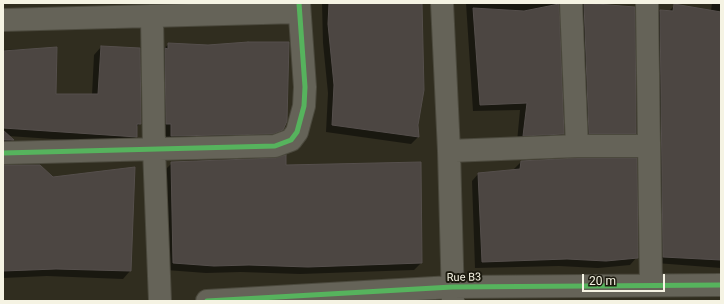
<!DOCTYPE html>
<html>
<head>
<meta charset="utf-8">
<style>
  body { margin:0 }
  #map { position:relative; width:724px; height:304px; overflow:hidden; background:#302d1f; font-family:Roboto,sans-serif }
  canvas { display:block }
  .frame { position:absolute; inset:0; border:4px solid #f5f3e3; pointer-events:none }
  .scale { position:absolute; left:582px; top:274px; width:83px; height:18px; box-sizing:border-box; border:2px solid #f5f3e3; border-top:0; padding-left:5px; font-size:12px; line-height:14px; white-space:nowrap; color:#f5f3e3; -webkit-text-stroke:3px #1c1a0f; paint-order:stroke }
</style>
</head>
<body>
<div id="map">
<canvas width="724" height="304"></canvas>
<div class="frame"></div>
<div class="scale">20 m</div>
</div>
<script>
const c = document.querySelector('canvas').getContext('2d');
c.lineJoin = 'round';
function fill(path, color) {
  c.fillStyle = color;
  c.fill(path, 'evenodd');
}
function shape(rows) {
  const path = new Path2D();
  for (const r of rows) {
    path.moveTo(r[0], r[1]);
    for (let i = 2; i < r.length; i += 2) path.lineTo(r[i], r[i + 1]);
  }
  return path;
}
function stroke(path, color, width, dash) {
  c.strokeStyle = color;
  c.lineWidth = width;
  c.lineCap = dash ? 'butt' : 'round';
  c.setLineDash(dash || []);
  c.stroke(path);
}
function drawText(font, color, halo, rows, align = 'center') {
  c.font = font + ' Roboto,sans-serif';
  c.lineWidth = 4;
  c.setLineDash([]);
  c.textBaseline = 'middle';
  c.strokeStyle = halo;
  c.fillStyle = color;
  for (const [text, x, y, turn = 0] of rows) {
    c.save();
    c.translate(x, y);
    c.rotate((+turn || 0) * Math.PI / 180);
    c.textAlign = isNaN(turn) ? turn : align;
    if (halo) c.strokeText(text, 0, 0);
    c.fillText(text, 0, 0);
    c.restore();
  }
}
fill(shape([
  [322,3,421,3,418,137,411,144,326,132,328,93,323,43],
  [466,3,558,3,563,134,556,141,517,142,520,110,473,111],
  [574,3,605,3,635,133,628,140,582,140],
  [712,3,721,3,721,268,656,263,653,18,660,11,668,12,675,5,711,11],
  [169,44,282,129,275,137,164,143,161,51],
  [101,47,140,123,136,128,136,137,128,144,8,136,12,140,3,148,3,50,56,48,55,95,92,95,94,55],
  [521,162,637,257,630,265,598,268,559,266,475,268,472,181,479,173,513,170],
  [172,163,285,166,421,263,414,270,300,274,241,272,206,273,166,270,164,171],
  [3,165,53,178,134,168,130,271,123,279,47,276,3,278]
]), '#0007');
const building = shape([
  [329,3,422,3,424,90,418,125,419,137,332,125,334,85,328,24,329,3],
  [584,3,635,7,636,134,589,134,584,3],
  [559,4,564,134,523,136,527,103,480,105,473,8,524,11,559,4],
  [674,4,721,12,721,260,663,257,660,10,673,11,674,4],
  [248,42,289,42,287,121,283,130,273,134,171,136,171,124,166,124,165,48,168,49,168,43,208,45,248,42],
  [101,46,140,48,141,124,137,124,137,137,3,128,3,51,57,47,56,94,98,94,101,46],
  [3,130,14,140,3,140,3,130],
  [286,155,286,165,421,162,422,263,308,267,249,265,214,266,173,263,171,162,275,158,286,155],
  [577,158,637,158,638,258,606,261,567,259,482,262,478,173,520,169,521,161,577,158],
  [3,165,40,165,53,177,135,167,131,271,56,269,3,271,3,165]
]);
fill(building, '#4c4642');
stroke(building, '#554f4c', 1);
const minor = shape([
  [442,3,449,151,453,301],
  [571,3,577,146],
  [647,3,651,285],
  [152,16,154,149,160,301],
  [3,20,299,12],
  [449,151,577,146,649,146],
  [3,153,275,146,291,140,297,132,304,106,305,87,299,3],
  [207,301,452,287,721,285]
]);
stroke(minor, '#4b493d', 24);
stroke(minor, '#656358', 22);
stroke(shape([
  [3,153,275,146,291,140,297,132,304,106,305,87,299,3],
  [207,301,452,287,721,285]
]), '#56b35d', 5);
drawText('11px', '#f5f3e3', '#1c1a0f', [
  ["Rue B3",464,278,-1]
]);
</script>
</body>
</html>
